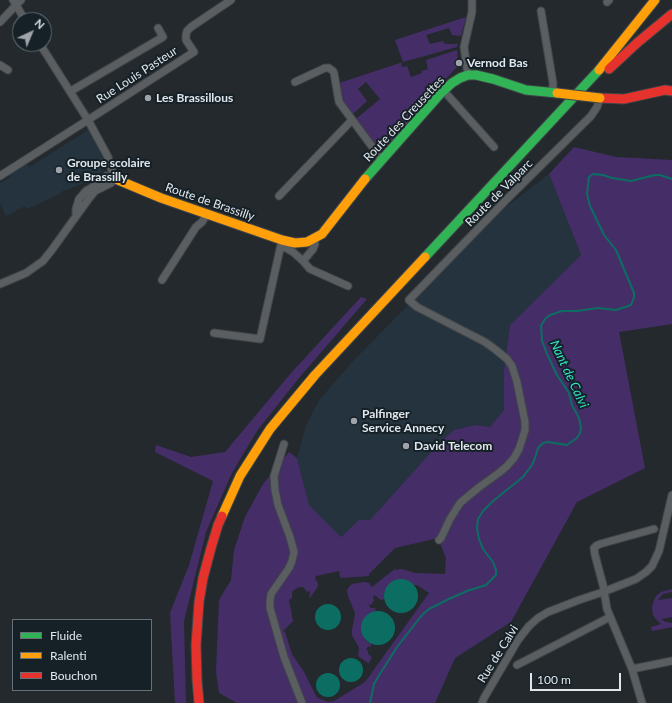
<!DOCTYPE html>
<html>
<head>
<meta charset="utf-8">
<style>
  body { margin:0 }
  #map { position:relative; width:672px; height:703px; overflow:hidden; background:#24292d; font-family:Lato,sans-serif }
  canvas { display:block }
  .legend { position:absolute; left:12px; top:619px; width:140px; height:72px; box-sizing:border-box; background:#162027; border:1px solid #677076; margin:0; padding:5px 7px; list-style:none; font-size:12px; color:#e0e7ec }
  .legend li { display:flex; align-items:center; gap:8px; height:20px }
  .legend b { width:20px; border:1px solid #677076 }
  .north { position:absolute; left:12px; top:12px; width:40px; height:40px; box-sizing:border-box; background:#162027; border:1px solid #677076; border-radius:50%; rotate:44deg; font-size:11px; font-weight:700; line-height:16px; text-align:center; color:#e0e7ec }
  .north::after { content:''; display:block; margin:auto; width:14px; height:18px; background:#9ea4a9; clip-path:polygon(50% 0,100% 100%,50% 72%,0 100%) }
  .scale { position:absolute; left:530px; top:673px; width:91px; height:18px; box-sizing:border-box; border:2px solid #e0e7ec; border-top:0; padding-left:5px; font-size:12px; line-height:14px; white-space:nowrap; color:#e0e7ec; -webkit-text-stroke:3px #162027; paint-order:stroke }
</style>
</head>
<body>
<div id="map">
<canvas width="672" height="703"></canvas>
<ul class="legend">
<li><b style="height:5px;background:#30b455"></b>Fluide</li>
<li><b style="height:5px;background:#ff9f0a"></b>Ralenti</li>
<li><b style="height:5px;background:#e5322d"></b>Bouchon</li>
</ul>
<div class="north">N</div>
<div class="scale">100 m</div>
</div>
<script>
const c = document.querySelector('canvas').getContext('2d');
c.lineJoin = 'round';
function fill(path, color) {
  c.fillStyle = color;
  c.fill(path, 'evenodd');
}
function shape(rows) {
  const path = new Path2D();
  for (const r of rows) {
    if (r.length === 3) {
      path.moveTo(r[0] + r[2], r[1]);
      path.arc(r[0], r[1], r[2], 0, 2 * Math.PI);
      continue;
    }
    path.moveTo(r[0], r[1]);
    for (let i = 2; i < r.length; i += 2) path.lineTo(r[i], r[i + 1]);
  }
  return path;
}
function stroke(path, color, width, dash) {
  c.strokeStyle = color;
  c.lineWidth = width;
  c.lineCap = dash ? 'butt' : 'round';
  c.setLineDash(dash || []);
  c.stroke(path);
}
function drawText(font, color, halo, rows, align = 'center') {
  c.font = font + ' Lato,sans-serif';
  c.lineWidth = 4;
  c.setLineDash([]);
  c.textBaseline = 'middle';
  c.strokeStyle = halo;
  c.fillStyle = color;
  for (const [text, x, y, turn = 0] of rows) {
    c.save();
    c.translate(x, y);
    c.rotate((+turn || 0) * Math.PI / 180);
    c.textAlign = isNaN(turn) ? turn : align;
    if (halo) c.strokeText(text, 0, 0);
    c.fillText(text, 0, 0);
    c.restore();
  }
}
fill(shape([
  [90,129,103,156,101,173,90,181,76,186,68,190,64,190,60,194,34,206,27,209,25,206,6,216,0,203,0,183,11,177,10,173,27,164,29,167],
  [549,174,581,255,510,325,504,370,504,410,490,427,475,425,454,430,441,441,370,520,359,520,341,537,309,505,297,458,306,425,320,399,354,360,502,210]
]), '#24333d');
fill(shape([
  [466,17,461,36,452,35,449,28,426,35,430,44,443,41,445,44,458,44,457,47,403,62,401,64,402,67,407,66,411,77,422,73,422,71,428,69,426,60,457,50,458,66,423,103,404,128,381,153,356,119,380,99,366,82,358,89,367,101,354,113,351,113,342,102,339,83,403,62,395,40],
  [574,147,616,157,672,160,672,324,619,332,645,468,577,502,511,622,455,658,435,703,237,703,219,693,216,672,219,600,231,580,234,550,245,517,263,484,289,452,297,458,309,505,341,537,359,520,370,520,441,441,454,430,475,425,490,427,504,410,504,370,510,325,581,255,549,174],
  [438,538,446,558,445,574,415,573,402,569,396,570,395,569,387,575,372,587,369,583,364,582,352,584,348,588,347,591,348,596,355,613,354,620,352,630,352,635,359,648,358,656,368,663,369,663,372,657,368,654,368,651,366,649,369,646,371,647,371,644,365,640,372,612,376,611,375,608,371,608,369,606,370,604,371,605,374,601,373,597,375,595,379,599,382,600,384,599,384,593,409,581,414,585,417,585,429,593,365,682,334,701,328,702,318,698,316,696,304,672,292,654,285,632,283,631,293,621,289,600,292,598,292,592,294,590,299,587,303,587,307,592,310,591,309,599,317,588,318,584,315,578,316,576,339,571,340,577,342,578,369,576,369,574,395,548],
  [361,297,367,299,299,378,257,431,232,473,206,532,184,621,186,703,175,703,170,613,189,565,213,481,155,452,156,445,191,457,225,452,291,373],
  [672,589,672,592,663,594,658,600,672,598,672,617,661,619,666,622,672,623,672,627,652,631,651,627,661,624,655,618,653,615,652,607,654,600,656,596,661,592]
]), '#452e68');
fill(shape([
  [401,596,17],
  [328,617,13],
  [378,628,17],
  [351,670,12],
  [328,685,12]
]), '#0c6e62');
stroke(shape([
  [370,703,374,684,378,677,397,647,422,615,429,609,449,599,467,591,486,585,496,575,496,570,493,562,483,549,479,539,477,528,478,519,483,511,493,501,523,477,532,465,535,458,538,448,543,443,548,442,567,445,577,438,580,433,581,428,579,418,572,405,569,393,557,375,548,356,542,341,541,326,545,319,550,315,562,311,577,311,598,308,616,310,631,305,634,297,634,293,616,250,604,235,590,206,587,194,589,177,593,174,603,175,612,178,631,181,655,175,660,175,672,179]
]), '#0c6e62', 2);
const street = shape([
  [13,0,25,20],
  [607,2,609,0],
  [541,11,553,83,553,86,551,93],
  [0,22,21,0],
  [40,44,88,120,108,157,112,171],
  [0,65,8,70],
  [468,75,464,47,472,12,472,0],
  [295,82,325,68,329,68,333,71,334,73,339,102,382,160],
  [71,91,163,37,158,28],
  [444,91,494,147],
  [0,176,91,118,194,52,186,40,186,35,187,31,191,27,231,0],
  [279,196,352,120],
  [76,216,76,209,79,199,86,191,98,184,106,176],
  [281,247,286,248,293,252,303,261,310,269,348,286],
  [303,261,313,249,315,244,314,239],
  [162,280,196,227,202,222,207,214],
  [0,284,26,273,43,261,51,251,90,197,95,191,111,183],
  [214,333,260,339,282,240],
  [284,444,274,476,275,490,278,505,290,537,294,552,292,561,289,568,271,594,270,601,270,608,284,657,302,703],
  [439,540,441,538,450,519,460,503,478,488,500,472,507,466,514,458,519,449,522,440,525,430,525,422,517,382,512,366,507,359,496,350,485,342,417,307,409,300,505,201,591,116,597,107,600,98],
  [517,665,610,617],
  [632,669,672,661],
  [482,703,484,698,518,640,529,626,538,618,548,612,579,600,603,592,636,579,646,572,652,566,659,551,672,495],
  [642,703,632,669,607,609,603,585,595,555,594,548,596,546,600,544,654,529]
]);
const fast = shape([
  [365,179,441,93,452,83,460,78,468,75,476,75,493,79,526,90,557,93],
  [425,257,599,70]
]);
const slow = shape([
  [599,70,655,0],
  [118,180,161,198,282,240,295,243,307,242,322,234,365,179],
  [222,516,240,476,270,429,315,375,425,257]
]);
const jam = shape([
  [609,69,637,43,672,14],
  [600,98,624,99,665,90,672,91],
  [199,703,197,680,196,645,199,602,203,578,211,548,218,525,222,516]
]);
stroke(street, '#404548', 9);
stroke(fast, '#404548', 11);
stroke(slow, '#404548', 11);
stroke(jam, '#404548', 11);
stroke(street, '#5a5e61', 7);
stroke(fast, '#30b455', 9);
stroke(slow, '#ff9f0a', 9);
stroke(jam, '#e5322d', 9);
const slowBridge = shape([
  [557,93,600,98]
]);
stroke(slowBridge, '#404548', 11, []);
stroke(slowBridge, '#ff9f0a', 9);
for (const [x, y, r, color] of [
  [459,63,4,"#9ea4a9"],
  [148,98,4,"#9ea4a9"],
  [59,170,4,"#9ea4a9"],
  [354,421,4,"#9ea4a9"],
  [406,446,4,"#9ea4a9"]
]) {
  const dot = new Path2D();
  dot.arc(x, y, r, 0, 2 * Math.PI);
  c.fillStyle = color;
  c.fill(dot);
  stroke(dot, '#162027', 1.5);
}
drawText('bold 12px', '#e0e7ec', '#162027', [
  ["Vernod Bas",467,63],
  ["Les Brassillous",156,98],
  ["Groupe scolaire",67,163],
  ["de Brassilly",67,177],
  ["Palfinger",362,414],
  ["Service Annecy",362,428],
  ["David Telecom",414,446]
], 'left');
drawText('12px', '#e0e7ec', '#162027', [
  ["Rue Louis Pasteur",137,75,-33],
  ["Route des Creusettes",404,119,-47],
  ["Route de Valparc",499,193,-45],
  ["Route de Brassilly",210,202,19],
  ["Rue de Calvi",498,654,-58]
]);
drawText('italic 13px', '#31e4cb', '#162027', [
  ["Nant de Calvi",569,374,65]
]);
</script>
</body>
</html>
